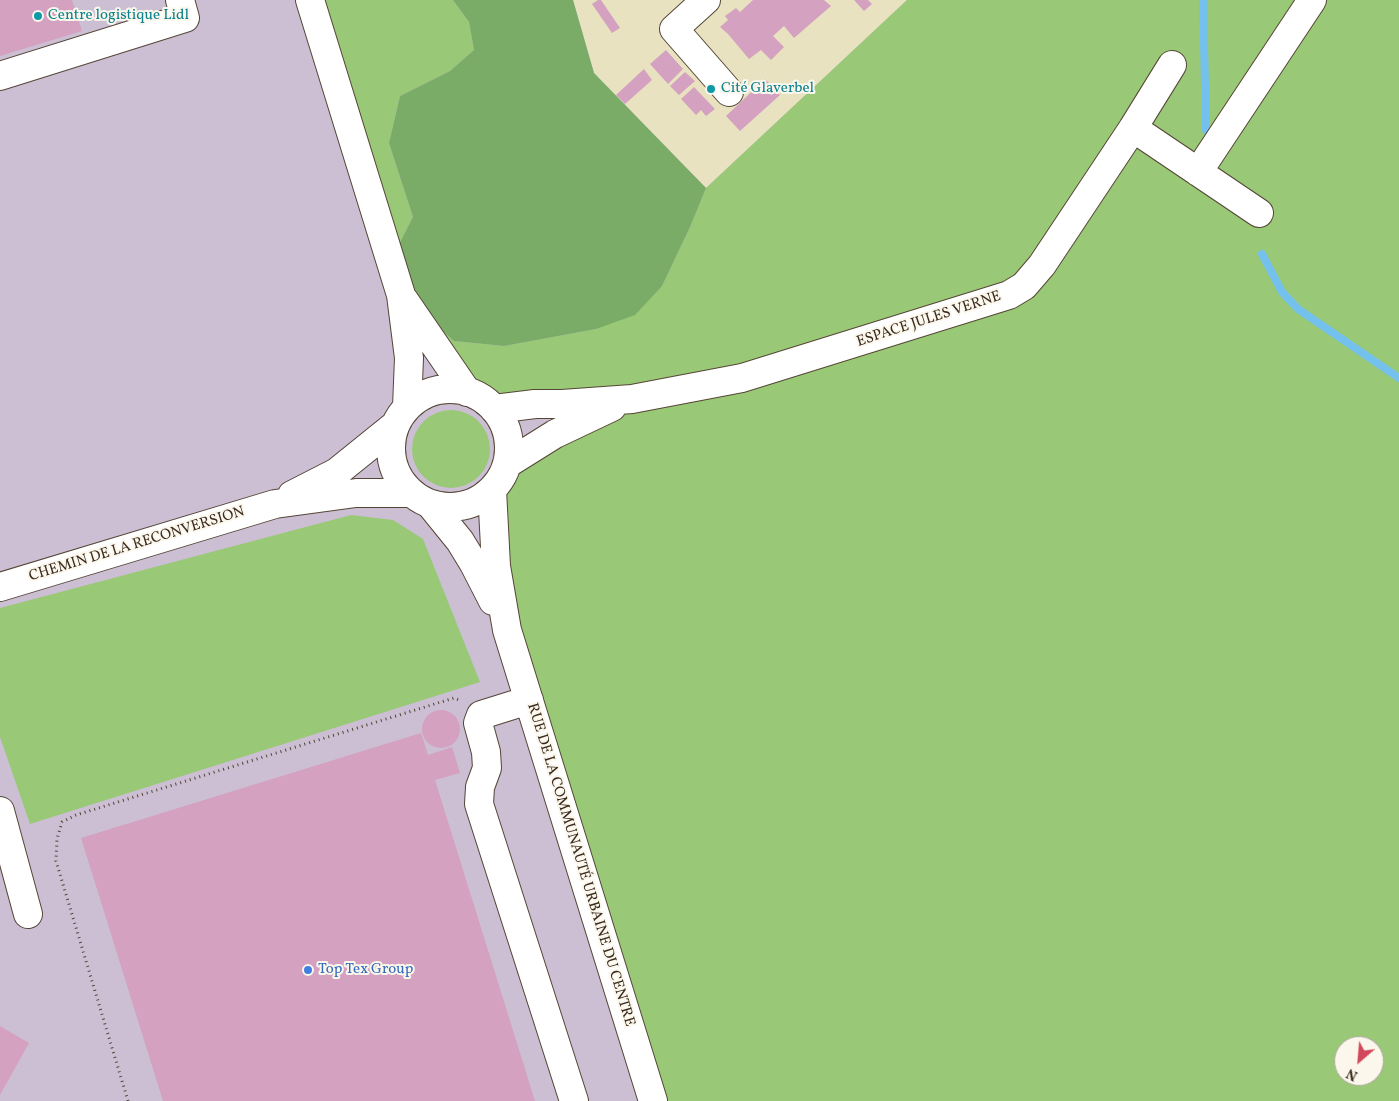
<!DOCTYPE html>
<html>
<head>
<meta charset="utf-8">
<style>
  body { margin:0 }
  #map { position:relative; width:1399px; height:1101px; overflow:hidden; background:#e8e2c0; font-family:Vollkorn,serif }
  canvas { display:block }
  .north { position:absolute; left:1334px; top:1036px; width:50px; height:50px; box-sizing:border-box; background:#fbf7ec; border:1px solid #aea59a; border-radius:50%; rotate:207deg; font-size:14px; font-weight:700; line-height:20px; text-align:center; color:#3b2a1e }
  .north::after { content:''; display:block; margin:auto; width:18px; height:22px; background:#d1495b; clip-path:polygon(50% 0,100% 100%,50% 72%,0 100%) }
</style>
</head>
<body>
<div id="map">
<canvas width="1399" height="1101"></canvas>
<div class="north">N</div>
</div>
<script>
const c = document.querySelector('canvas').getContext('2d');
c.lineJoin = 'round';
function fill(path, color) {
  c.fillStyle = color;
  c.fill(path, 'evenodd');
}
function shape(rows) {
  const path = new Path2D();
  for (const r of rows) {
    if (r.length === 3) {
      path.moveTo(r[0] + r[2], r[1]);
      path.arc(r[0], r[1], r[2], 0, 2 * Math.PI);
      continue;
    }
    path.moveTo(r[0], r[1]);
    for (let i = 2; i < r.length; i += 2) path.lineTo(r[i], r[i + 1]);
  }
  return path;
}
function stroke(path, color, width, dash) {
  c.strokeStyle = color;
  c.lineWidth = width;
  c.lineCap = dash ? 'butt' : 'round';
  c.setLineDash(dash || []);
  c.stroke(path);
}
function drawText(font, color, halo, rows, align = 'center') {
  c.font = font + ' Vollkorn,serif';
  c.lineWidth = 4;
  c.setLineDash([]);
  c.textBaseline = 'middle';
  c.strokeStyle = halo;
  c.fillStyle = color;
  for (const [text, x, y, turn = 0] of rows) {
    c.save();
    c.translate(x, y);
    c.rotate((+turn || 0) * Math.PI / 180);
    c.textAlign = isNaN(turn) ? turn : align;
    if (halo) c.strokeText(text, 0, 0);
    c.fillText(text, 0, 0);
    c.restore();
  }
}
fill(shape([
  [0,0,573,0,594,73,706,188,907,0,1399,0,1399,1101,0,1101],
  [1344,1046,1374,1046,1374,1076,1344,1076]
]), '#ccbfd4');
fill(shape([
  [311,0,453,0,469,22,474,50,450,71,400,96,389,143,413,217,391,260],
  [907,0,1399,0,1399,1101,653,1101,507,630,500,480,505,471,586,418,494,409,482,398,467,392,401,295,454,341,504,346,596,329,662,286,690,227,706,188],
  [1344,1046,1374,1046,1374,1076,1344,1076],
  [451,449,39],
  [351,515,393,520,423,539,480,682,30,824,0,737,0,608]
]), '#99c877');
fill(shape([
  [453,0,573,0,594,73,706,188,690,227,662,286,635,315,596,329,504,346,454,341,401,295,391,260,413,217,389,143,400,96,450,71,474,50,469,22]
]), '#7aac68');
stroke(shape([
  [1203,0,1206,130],
  [1262,254,1282,292,1298,309,1399,378]
]), '#74c1ee', 8);
fill(shape([
  [0,0,72,0,82,31,0,56],
  [598,0,601,0,620,28,612,33,592,4],
  [753,0,824,0,831,6,794,38,784,26,773,36,784,47,771,60,761,50,749,59,728,34,720,27,728,20,725,16,736,8,740,12],
  [854,0,868,0,872,4,864,11],
  [666,50,683,69,668,84,650,64],
  [644,69,652,80,625,104,616,95],
  [685,72,695,81,679,95,670,86],
  [765,79,780,95,740,131,726,116],
  [694,87,715,109,706,116,701,110,696,115,681,99],
  [441,729,19],
  [421,733,428,755,452,747,460,773,435,780,535,1101,163,1101,81,838],
  [0,1026,29,1043,0,1095]
]), '#d4a1c0');
const minor = shape([
  [310,0,401,295,409,358,407,407],
  [706,0,674,29,729,92],
  [0,76,185,18,180,0],
  [1133,128,1259,213],
  [1198,172,1312,0],
  [404,300,467,392],
  [450,448,59],
  [494,409,535,404,562,404,632,399,742,378,1009,295,1024,286,1042,265,1133,128,1172,65],
  [507,464,555,434,612,407],
  [492,490,496,566,507,630,653,1101],
  [292,495,337,472,394,426],
  [430,504,460,541,474,564,493,601],
  [0,587,275,504,356,493,411,493],
  [529,700,481,715,478,723,486,752,487,768,480,787,479,804,574,1101],
  [0,811,28,914]
]);
stroke(minor, '#554636', 30);
stroke(shape([
  [128,1101,56,861,57,839,62,822,76,815,454,698,459,700]
]), '#554636', 3, [1, 4]);
stroke(minor, '#fff', 28);
for (const [x, y, r, color] of [
  [38,16,5,"#0f9aa8"],
  [711,89,5,"#0f9aa8"],
  [308,970,5,"#3f7fe0"]
]) {
  const dot = new Path2D();
  dot.arc(x, y, r, 0, 2 * Math.PI);
  c.fillStyle = color;
  c.fill(dot);
  stroke(dot, '#fbf7ec', 2);
}
drawText('15px', '#0d838f', '#fbf7ec', [
  ["Centre logistique Lidl",48,16],
  ["Cité Glaverbel",721,89]
], 'left');
drawText('15px', '#3b2a1e', '#fbf7ec', [
  ["ESPACE JULES VERNE",929,320,-18],
  ["CHEMIN DE LA RECONVERSION",137,545,-17],
  ["RUE DE LA COMMUNAUTÉ URBAINE DU CENTRE",580,865,73]
]);
drawText('15px', '#366cbe', '#fbf7ec', [
  ["Top Tex Group",318,970]
], 'left');
</script>
</body>
</html>
